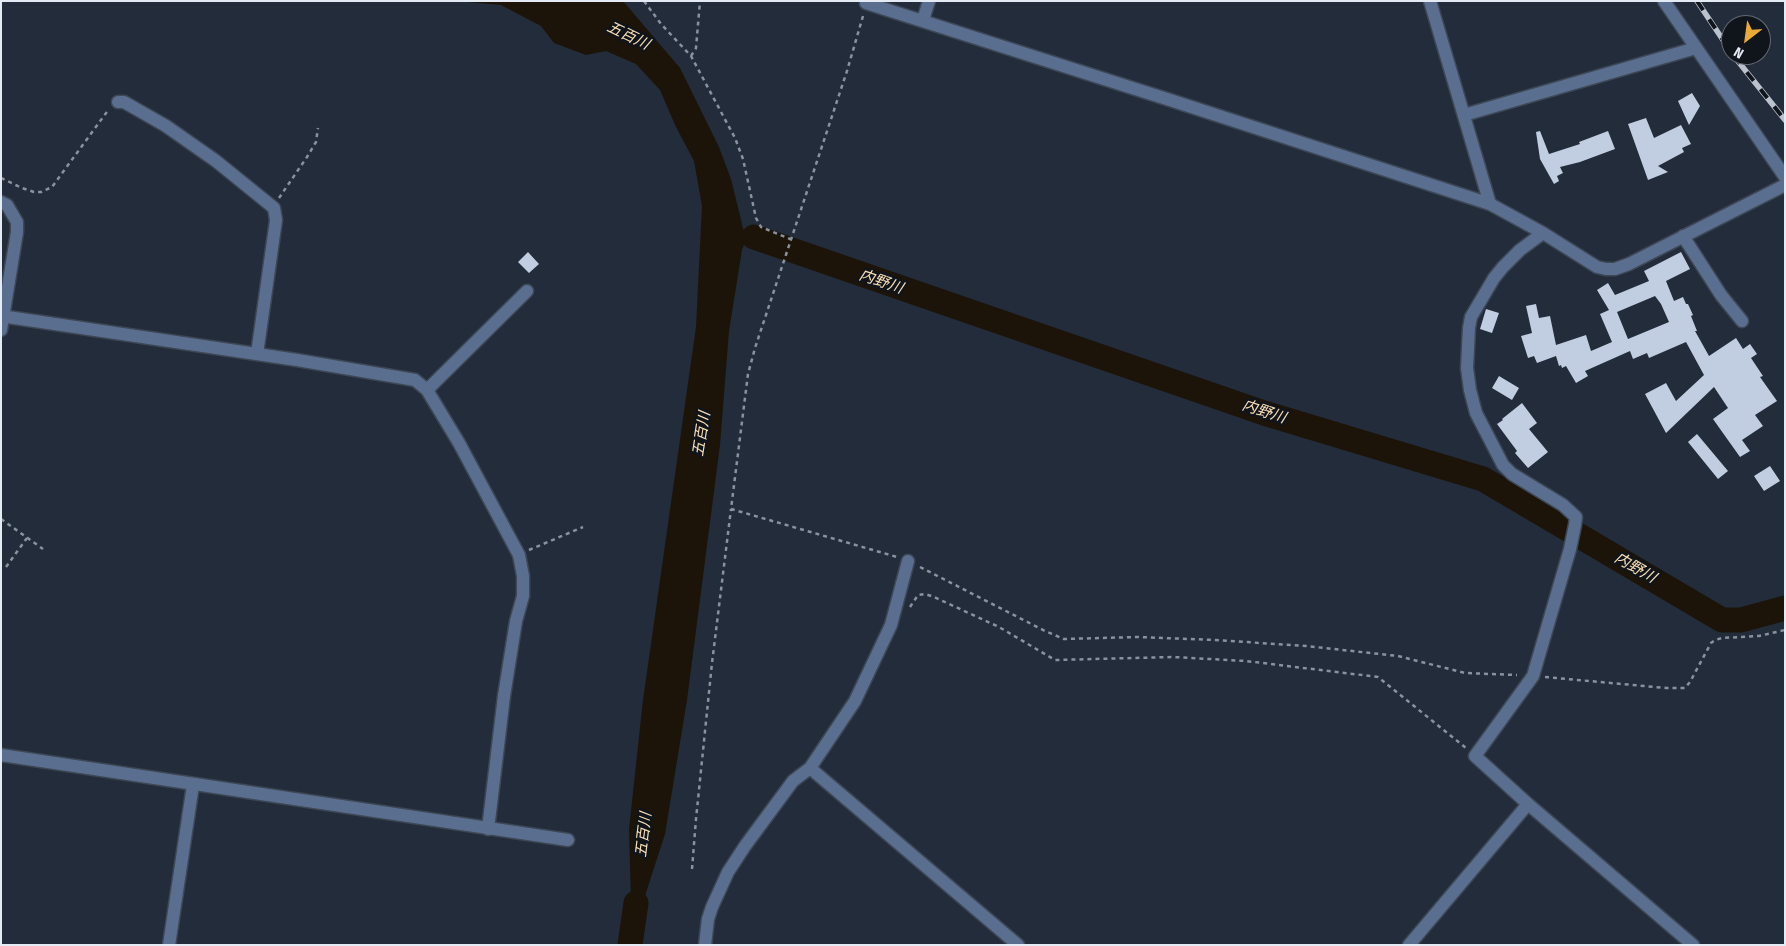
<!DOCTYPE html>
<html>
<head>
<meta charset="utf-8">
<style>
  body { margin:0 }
  #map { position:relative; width:1786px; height:946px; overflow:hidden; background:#222c3b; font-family:"Fira Sans Condensed",sans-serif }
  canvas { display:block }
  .frame { position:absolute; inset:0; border:2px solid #e5ebf5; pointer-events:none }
  .north { position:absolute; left:1721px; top:15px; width:50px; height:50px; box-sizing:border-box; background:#10141b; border:1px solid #656a72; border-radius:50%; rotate:210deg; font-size:14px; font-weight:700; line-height:20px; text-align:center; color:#e5ebf5 }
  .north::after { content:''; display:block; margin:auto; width:18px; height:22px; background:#eaaa38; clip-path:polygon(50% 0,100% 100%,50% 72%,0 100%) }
</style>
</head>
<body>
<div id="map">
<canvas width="1786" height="946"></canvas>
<div class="frame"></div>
<div class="north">N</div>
</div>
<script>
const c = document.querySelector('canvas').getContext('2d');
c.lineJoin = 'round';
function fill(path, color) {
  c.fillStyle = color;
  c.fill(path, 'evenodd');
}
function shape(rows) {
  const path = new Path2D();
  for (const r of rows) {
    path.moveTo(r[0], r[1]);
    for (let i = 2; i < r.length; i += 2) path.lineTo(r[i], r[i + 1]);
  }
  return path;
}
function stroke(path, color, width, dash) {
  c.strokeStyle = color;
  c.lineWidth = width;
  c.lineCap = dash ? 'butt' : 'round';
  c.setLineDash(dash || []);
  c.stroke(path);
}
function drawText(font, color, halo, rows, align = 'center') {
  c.font = font + ' "Fira Sans Condensed","Noto Sans JP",sans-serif';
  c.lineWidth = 5;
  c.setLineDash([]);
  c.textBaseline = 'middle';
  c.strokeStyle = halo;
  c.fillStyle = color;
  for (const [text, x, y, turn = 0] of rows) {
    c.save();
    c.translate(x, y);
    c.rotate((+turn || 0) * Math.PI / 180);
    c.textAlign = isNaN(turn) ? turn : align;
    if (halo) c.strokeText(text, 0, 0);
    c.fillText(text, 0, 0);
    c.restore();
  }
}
fill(shape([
  [456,1,623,1,680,68,719,147,731,179,744,232,786,247,785,251,746,240,742,250,729,331,720,445,687,700,665,834,632,936,629,829,643,700,696,327,702,206,694,161,676,127,660,90,636,64,606,51,586,55,554,43,541,26,501,5]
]), '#1c1408');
stroke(shape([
  [754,237,1264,413,1483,479,1722,620,1741,620,1785,608],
  [630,945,636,903]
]), '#1c1408', 25);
fill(shape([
  [1692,93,1700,106,1689,125,1678,101],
  [1646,118,1654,138,1681,125,1691,144,1682,148,1684,152,1658,166,1668,172,1648,180,1628,124],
  [1540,131,1549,154,1580,144,1579,142,1608,131,1615,149,1580,162,1560,167,1563,173,1557,176,1559,181,1554,184,1540,159,1536,132],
  [528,252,539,264,529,273,518,262],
  [1681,252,1690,269,1666,281,1674,301,1683,297,1686,304,1688,304,1693,315,1691,316,1697,331,1695,331,1709,356,1736,338,1743,349,1750,344,1757,354,1751,358,1763,376,1760,377,1777,401,1755,415,1763,426,1742,440,1750,451,1740,457,1713,419,1728,408,1714,387,1666,433,1645,394,1666,383,1676,401,1704,375,1686,342,1649,358,1647,353,1633,359,1630,351,1585,371,1588,376,1576,383,1566,366,1562,368,1561,365,1559,366,1556,356,1537,363,1534,356,1528,358,1521,336,1532,333,1526,306,1536,304,1539,318,1550,316,1556,345,1586,335,1591,351,1612,342,1600,314,1609,310,1597,290,1608,283,1615,295,1649,281,1644,271],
  [1655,296,1661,304,1669,322,1628,339,1617,312],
  [1486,309,1499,313,1492,333,1480,329],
  [1499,376,1519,388,1512,400,1492,388],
  [1522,403,1537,423,1529,429,1548,452,1528,468,1515,453,1517,451,1497,424,1503,420,1502,419],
  [1697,434,1728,471,1718,479,1688,442],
  [1770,466,1780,481,1764,491,1754,476]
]), '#c1cee1');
const minor = shape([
  [1430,1,1490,204],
  [1664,1,1785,177],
  [866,3,1170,100,1490,204,1543,233,1597,267,1606,269,1615,269,1629,264,1785,185],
  [923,20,929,1],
  [118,102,124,102,166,126,216,161,274,208,276,220,257,354],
  [1464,115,1696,48],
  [1,202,7,205,17,222,17,232,1,330],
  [1543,233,1520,250,1503,267,1494,278,1471,317,1469,328,1467,368,1470,390,1476,413,1503,465,1512,474,1563,505,1576,517,1575,525,1570,549,1533,676,1475,756,1528,804,1693,945],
  [1683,236,1721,295,1742,321],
  [1,316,297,360,415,380,427,390,459,443,519,555,523,576,523,596,516,621,504,696,488,829],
  [427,390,527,291],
  [1,755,568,840],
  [810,768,1018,945],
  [169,945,193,785],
  [705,945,708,919,712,907,728,872,745,846,793,781,810,768,855,701,891,625,908,561],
  [1409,945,1528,804]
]);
stroke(minor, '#3d4755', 15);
stroke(shape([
  [644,1,661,24,691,56,735,138,743,159,756,218,761,227,790,239],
  [863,16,847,71,755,348,748,374,731,509,897,557],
  [691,56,696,48,700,1],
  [1,178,22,188,34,192,41,192,52,187,109,109],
  [279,198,307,157,316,142,318,128],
  [1,519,43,549],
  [529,550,583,527],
  [6,567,27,538],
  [920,567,1045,631,1064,639,1138,637,1215,640,1306,646,1398,656,1465,673,1517,675],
  [910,607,918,595,925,594,934,597,999,627,1055,660,1173,657,1246,661,1378,677,1466,748],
  [1545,677,1666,688,1685,688,1690,682,1711,643,1715,640,1722,638,1759,636,1785,630],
  [692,869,696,819,712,663,731,509]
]), '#8a929e', 2.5, [4, 4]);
stroke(minor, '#5a6f90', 12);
const rail = shape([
  [1697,1,1731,52],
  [1733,55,1785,120]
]);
stroke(rail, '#bbc2cd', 5.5);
stroke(rail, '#10141b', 4, [11]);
drawText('italic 15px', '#fce0b6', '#10141b', [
  ["五百川",628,36,26],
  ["内野川",881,282,19],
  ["内野川",1264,412,18],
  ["五百川",702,434,-81],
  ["内野川",1635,568,30],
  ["五百川",644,835,-83]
]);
</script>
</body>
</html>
